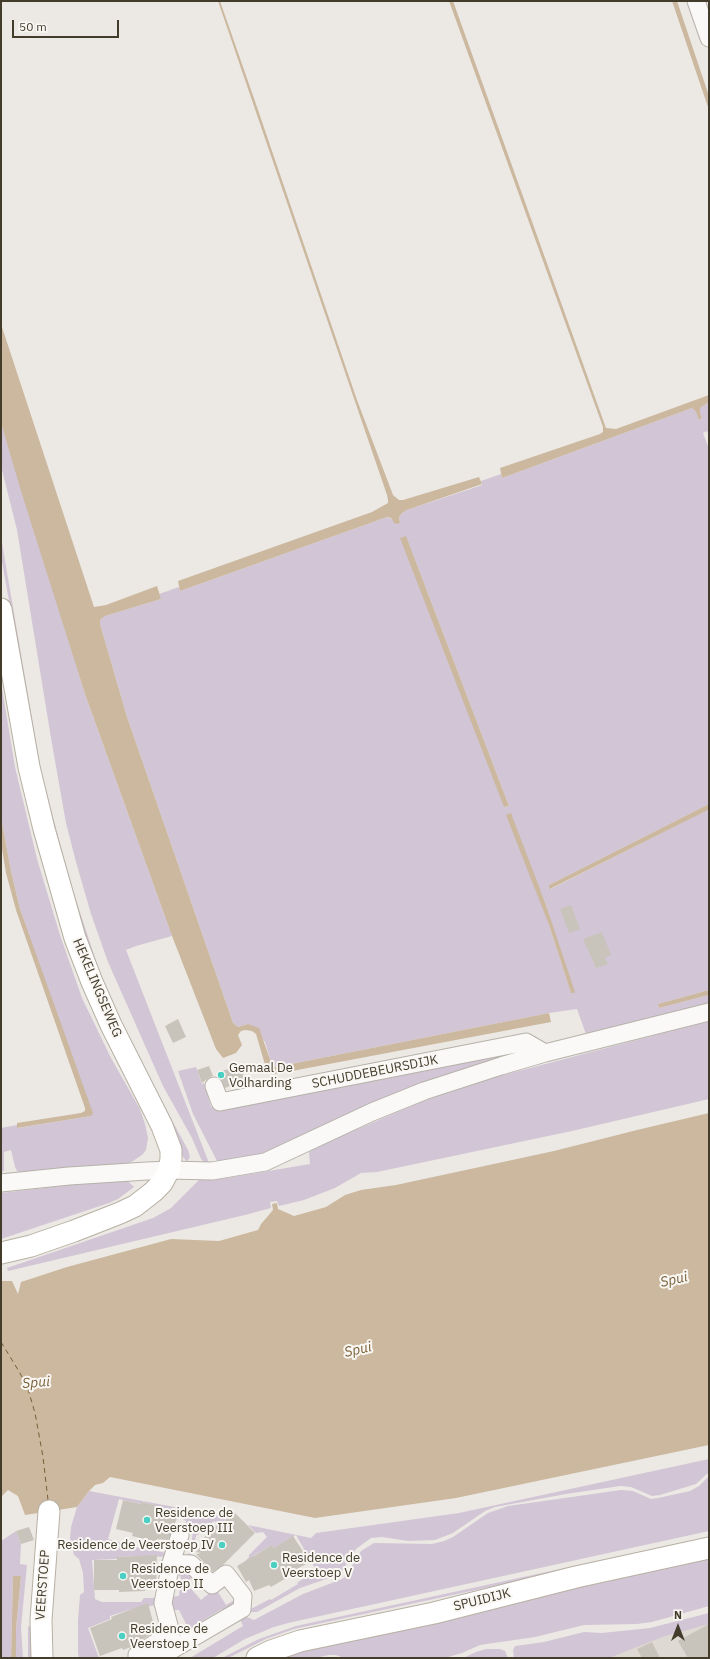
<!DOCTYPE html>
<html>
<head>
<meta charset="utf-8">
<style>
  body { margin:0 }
  #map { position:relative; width:710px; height:1659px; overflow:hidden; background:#ece9e4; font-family:"IBM Plex Sans",sans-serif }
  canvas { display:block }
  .frame { position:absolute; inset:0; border:2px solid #443c2b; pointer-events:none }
  .north { position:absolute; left:658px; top:1607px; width:40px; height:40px; -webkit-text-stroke:3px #f9f7f4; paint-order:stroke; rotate:0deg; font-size:11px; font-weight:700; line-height:16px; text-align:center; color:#443c2b }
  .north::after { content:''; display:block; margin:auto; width:14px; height:18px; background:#443c2b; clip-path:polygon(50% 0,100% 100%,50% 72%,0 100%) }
  .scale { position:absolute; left:12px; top:20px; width:107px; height:18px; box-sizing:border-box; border:2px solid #443c2b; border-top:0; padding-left:5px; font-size:12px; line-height:14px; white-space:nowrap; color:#443c2b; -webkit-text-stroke:3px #f9f7f4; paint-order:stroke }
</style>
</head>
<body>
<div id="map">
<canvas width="710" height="1659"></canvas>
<div class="frame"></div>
<div class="north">N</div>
<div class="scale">50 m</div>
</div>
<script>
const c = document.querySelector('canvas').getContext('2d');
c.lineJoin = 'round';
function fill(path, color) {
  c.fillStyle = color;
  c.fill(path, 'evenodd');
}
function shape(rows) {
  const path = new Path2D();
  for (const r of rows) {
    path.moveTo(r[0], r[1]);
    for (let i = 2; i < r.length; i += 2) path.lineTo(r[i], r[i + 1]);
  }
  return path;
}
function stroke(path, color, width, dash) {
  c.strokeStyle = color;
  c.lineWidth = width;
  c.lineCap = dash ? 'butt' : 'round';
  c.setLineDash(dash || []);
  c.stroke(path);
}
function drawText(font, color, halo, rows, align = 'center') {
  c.font = font + ' "IBM Plex Sans",sans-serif';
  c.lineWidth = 4;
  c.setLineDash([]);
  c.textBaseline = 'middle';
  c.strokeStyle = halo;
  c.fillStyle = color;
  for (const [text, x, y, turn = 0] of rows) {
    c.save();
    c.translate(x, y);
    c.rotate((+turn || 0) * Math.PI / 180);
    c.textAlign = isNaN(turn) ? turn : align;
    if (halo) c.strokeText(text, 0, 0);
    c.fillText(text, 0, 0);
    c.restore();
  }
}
fill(shape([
  [709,1618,709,1658,586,1658]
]), '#ded9d2');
fill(shape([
  [709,402,709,436,707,431,703,433,709,449,709,804,549,885,551,889,709,809,709,990,658,1004,659,1008,709,995,709,1008,587,1037,577,1009,549,1013,276,1067,271,1062,265,1042,248,1024,238,1027,233,1023,127,717,100,624,100,620,105,616,161,599,159,594,179,587,180,591,387,517,400,523,399,517,402,513,407,510,482,485,481,481,501,474,502,478,692,408,696,412,699,420,702,418,700,413,700,408],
  [406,536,509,806,505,807],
  [540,890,546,905,571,993,549,925],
  [1,423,85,694,172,936,136,946,126,950,209,1163,208,1166,201,1159,192,1138,163,1086,108,962,91,914,76,862,66,823,52,744,17,530,1,466],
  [1,537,41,771,70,882,105,988,139,1059,188,1150,190,1157,187,1162,180,1153,93,965,45,804,1,556],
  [1,682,15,767,37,859,60,935,82,998,111,1058,140,1109,145,1124,148,1138,146,1150,142,1155,130,1163,118,1166,22,1174,17,1171,15,1167,11,1150,4,1152,4,1170,1,1174,1,1128,17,1125,18,1128,91,1116,20,909,11,871,1,817],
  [709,1021,709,1099,572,1131,377,1172,361,1173,335,1188,304,1200,279,1206,277,1201,270,1202,271,1208,245,1215,8,1271,7,1268,153,1218,171,1208,199,1180,227,1178,310,1164,309,1152,320,1145,421,1102,492,1078],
  [502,1048,525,1050,371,1105,260,1154,219,1165,193,1114,178,1071,196,1067,202,1084,204,1083,211,1107],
  [113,1180,127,1180,134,1187,118,1199,109,1203,1,1239,1,1193],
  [709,1459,709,1472,696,1484,660,1495,652,1496,631,1487,620,1486,566,1494,495,1507,485,1511,453,1533,435,1540,408,1541,382,1537,371,1538,356,1549,341,1573,338,1575,300,1588,257,1612,251,1612,249,1610,270,1599,271,1600,298,1584,297,1583,316,1570,296,1535,274,1548,272,1545,253,1556,254,1559,240,1570,238,1567,240,1564,242,1565,249,1557,249,1555,267,1537,263,1532,256,1533,248,1525,311,1538,316,1533,459,1513],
  [709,1476,709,1531,288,1623,274,1627,245,1639,213,1658,190,1658,243,1626,239,1617,242,1615,254,1620,303,1594,342,1579,345,1577,361,1551,374,1543,432,1544,444,1541,453,1537,488,1513,508,1506,621,1490,633,1491,651,1499,658,1498,690,1491,699,1486],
  [89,1491,228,1517,220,1525,214,1521,196,1536,192,1556,180,1558,190,1553,193,1532,184,1534,186,1521,175,1514,172,1510,142,1502,141,1504,119,1499,108,1539,150,1551,152,1550,166,1553,169,1557,139,1556,117,1557,117,1559,92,1560,95,1599,102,1602,141,1602,144,1598,157,1598,158,1604,133,1611,132,1609,110,1616,110,1619,88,1628,99,1658,79,1658,78,1653,78,1620,80,1595,84,1592,83,1573,79,1559,74,1555,70,1538,71,1527,77,1507],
  [16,1531,21,1544,20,1564,27,1565,21,1627,23,1658,16,1658,16,1629,21,1576,13,1576,11,1658,1,1658,1,1541],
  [709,1537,709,1540,294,1629,266,1639,228,1658,222,1658,259,1639,296,1626],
  [709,1556,709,1606,652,1622,637,1624,584,1625,535,1637,480,1645,462,1653,445,1658,344,1658,336,1655,329,1655,315,1658,273,1658],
  [179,1568,195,1575,186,1583,201,1600,222,1583,228,1586,218,1592,226,1605,236,1599,237,1605,225,1612,222,1609,197,1624,199,1628,181,1635,181,1632,188,1628,179,1610,170,1610,170,1597,179,1596,181,1577,174,1572],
  [709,1613,709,1624,665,1636,609,1658,514,1658,513,1650,515,1646,544,1642,584,1632,602,1633,650,1628],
  [28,1626,30,1627,32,1658,28,1658],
  [486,1649,500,1649,505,1651,508,1658,463,1658,476,1652]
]), '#d2c5d5');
fill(shape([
  [218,1,220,1,257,107,357,400,393,495,399,500,403,500,479,477,482,484,407,510,402,513,399,517,400,523,395,524,391,518,387,517,180,591,178,581,372,512,388,503,388,500,387,495],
  [449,1,453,1,606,428,616,429,709,395,709,402,700,408,700,413,702,418,699,420,696,412,692,408,502,478,500,468,600,434,603,432,603,427],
  [672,1,677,1,709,96,709,110],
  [1,324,94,607,106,605,157,586,161,599,105,616,100,620,100,624,127,717,233,1023,238,1027,248,1024,259,1028,271,1062,276,1067,549,1013,551,1022,276,1074,270,1073,266,1068,256,1034,252,1031,245,1030,241,1031,238,1035,242,1045,236,1053,223,1058,216,1049,172,936,85,694,21,491,1,423],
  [406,536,509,806,504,807,400,538],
  [709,804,709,809,708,810,550,889,549,887,549,885],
  [511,813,546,905,575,992,574,993,571,993,549,925,506,815],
  [1,817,11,871,20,909,93,1113,91,1116,17,1128,17,1123,81,1113,85,1111,85,1108,16,910,6,873,1,843],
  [709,990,709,995,659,1008,658,1004],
  [709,1113,709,1445,456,1498,315,1518,110,1477,103,1483,95,1485,89,1491,77,1507,25,1515,18,1496,8,1490,1,1497,1,1281,12,1281,18,1294,21,1282,67,1267,171,1239,219,1241,258,1230,261,1224,273,1210,272,1204,277,1203,278,1209,294,1216,326,1207,345,1195,361,1190,396,1185,554,1151,637,1130],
  [13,1576,21,1576,16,1629,16,1658,11,1658]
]), '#cbb89f');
stroke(shape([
  [1,1342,20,1373,28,1389,35,1413,43,1457,48,1500]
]), '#785e35', 1, [5, 4]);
fill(shape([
  [571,905,580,929,569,933,560,909],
  [602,932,611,955,605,958,608,964,596,968,583,939],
  [178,1019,186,1037,173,1043,165,1026],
  [209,1066,213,1076,210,1077,202,1083,197,1070],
  [240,1066,245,1080,225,1088,217,1072],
  [123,1500,141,1504,141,1502,163,1507,162,1510,178,1516,168,1540,157,1539,157,1542,132,1536,133,1533,116,1529],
  [234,1512,255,1533,224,1564,213,1572,196,1554,201,1553,196,1552,204,1542,202,1540,217,1524,219,1526],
  [29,1527,34,1540,21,1544,16,1531],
  [293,1536,310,1562,289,1573,290,1576,271,1587,269,1585,254,1591,249,1580,246,1582,237,1566,272,1545,274,1548],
  [157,1555,156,1586,145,1588,145,1591,119,1592,119,1590,94,1590,94,1560,117,1560,117,1557],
  [148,1603,153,1622,157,1630,131,1647,123,1650,122,1648,100,1656,90,1628,112,1619,111,1617],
  [709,1624,709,1658,688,1658,678,1641],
  [652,1642,660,1658,642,1658,637,1649]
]), '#c9c4bb');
const minor = shape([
  [696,1,709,38],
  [214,1086,220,1102,526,1042,545,1053],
  [1,1183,69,1176,147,1171,169,1170,212,1171,265,1162,372,1112,424,1091,501,1066,545,1053,709,1012],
  [171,1563,180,1535],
  [137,1658,137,1655,171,1633,163,1603,171,1563,191,1564,212,1585,226,1574,243,1596,242,1609,158,1658]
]);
const major = shape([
  [1,609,29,767,44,829,75,938,92,982,111,1025,162,1126,171,1150,171,1159,169,1170,162,1183,153,1192,135,1206,120,1213,74,1231,31,1246,1,1253],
  [42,1658,41,1620,49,1511],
  [257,1658,271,1651,300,1641,434,1613,576,1577,709,1548]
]);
stroke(minor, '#b6b2a9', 19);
stroke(major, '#b7b0a3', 23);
stroke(minor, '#faf9f7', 17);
stroke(major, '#fff', 21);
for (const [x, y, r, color] of [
  [221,1075,4,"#4bcfc2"],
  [147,1520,4,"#4bcfc2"],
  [222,1545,4,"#4bcfc2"],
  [274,1565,4,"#4bcfc2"],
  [123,1576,4,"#4bcfc2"],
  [122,1636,4,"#4bcfc2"]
]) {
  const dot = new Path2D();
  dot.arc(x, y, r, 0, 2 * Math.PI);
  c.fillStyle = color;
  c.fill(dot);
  stroke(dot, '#f9f7f4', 1.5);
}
drawText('13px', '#443c2b', '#f9f7f4', [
  ["HEKELINGSEWEG",97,988,67],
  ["SCHUDDEBEURSDIJK",375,1072,-11],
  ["VEERSTOEP",43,1585,-86],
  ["SPUIDIJK",482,1600,-14]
]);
drawText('13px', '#443c2b', '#f9f7f4', [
  ["Gemaal De",229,1068],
  ["Volharding",229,1083],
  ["Residence de",155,1513],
  ["Veerstoep III",155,1528],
  ["Residence de Veerstoep IV",214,1545,"right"],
  ["Residence de",282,1558],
  ["Veerstoep V",282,1573],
  ["Residence de",131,1569],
  ["Veerstoep II",131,1584],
  ["Residence de",130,1629],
  ["Veerstoep I",130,1644]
], 'left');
drawText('italic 14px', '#785e35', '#f9f7f4', [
  ["Spui",674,1280,-13],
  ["Spui",358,1350,-13],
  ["Spui",36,1383,-4]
]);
</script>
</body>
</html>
